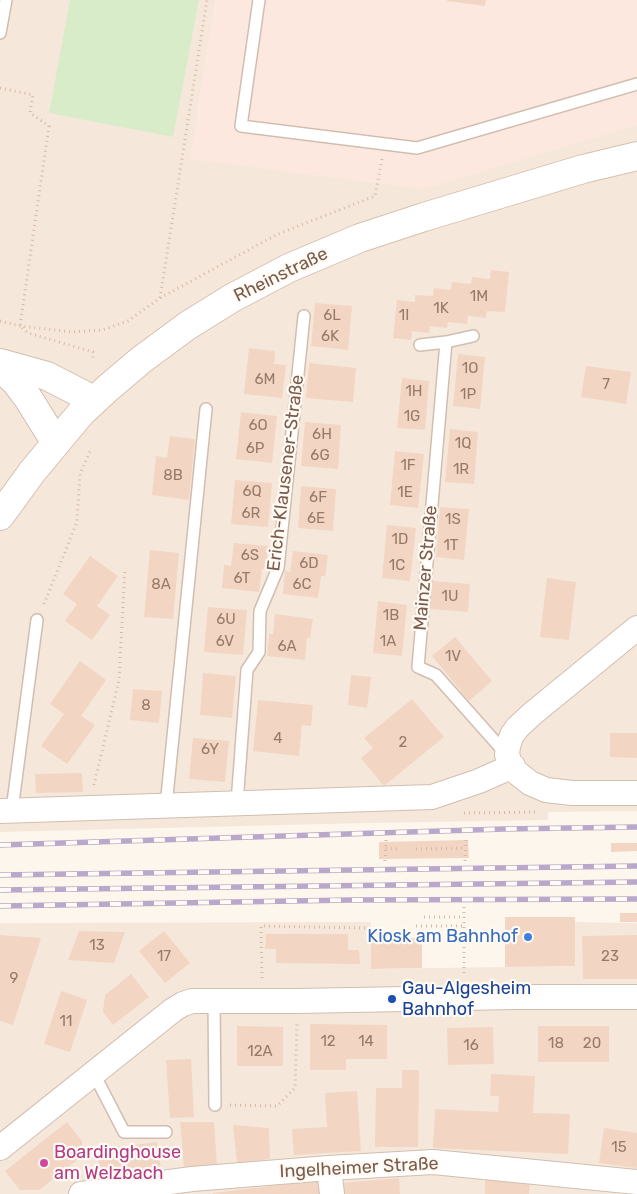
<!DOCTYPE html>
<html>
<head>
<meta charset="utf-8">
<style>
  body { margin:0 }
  canvas { display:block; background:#fdf6ec }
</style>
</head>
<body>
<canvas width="637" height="1194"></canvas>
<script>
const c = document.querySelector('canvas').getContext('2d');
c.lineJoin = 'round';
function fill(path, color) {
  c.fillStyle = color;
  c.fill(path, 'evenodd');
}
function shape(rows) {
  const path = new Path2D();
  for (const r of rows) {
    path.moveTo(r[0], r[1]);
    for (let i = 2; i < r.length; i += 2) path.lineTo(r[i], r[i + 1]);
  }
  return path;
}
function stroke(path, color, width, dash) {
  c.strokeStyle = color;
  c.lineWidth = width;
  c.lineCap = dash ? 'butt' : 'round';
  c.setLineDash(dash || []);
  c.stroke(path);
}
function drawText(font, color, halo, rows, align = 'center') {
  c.font = font + ' Rubik,sans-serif';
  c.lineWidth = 4.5;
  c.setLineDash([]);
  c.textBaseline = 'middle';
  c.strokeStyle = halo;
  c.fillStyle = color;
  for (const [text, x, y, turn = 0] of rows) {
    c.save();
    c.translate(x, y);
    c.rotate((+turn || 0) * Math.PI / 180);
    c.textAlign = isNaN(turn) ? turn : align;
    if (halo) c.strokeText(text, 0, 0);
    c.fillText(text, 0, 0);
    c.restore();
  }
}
fill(shape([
  [0,0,637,0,637,811,548,812,548,820,366,823,0,832],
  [371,922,372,969,575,966,575,922,637,923,637,1194,0,1194,0,923]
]), '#f5e8da');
fill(shape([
  [215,0,637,0,637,125,424,189,190,159]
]), '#fde8e0');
fill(shape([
  [70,0,199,0,173,137,49,113]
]), '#d8ecc9');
fill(shape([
  [447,0,486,0,485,6,447,1],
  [491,270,509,272,505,312,487,311,486,318,468,316,467,324,448,322,447,328,430,326,429,333,412,331,411,340,393,338,397,300,415,302,415,295,433,296,434,288,451,290,452,282,471,284,472,277,490,279],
  [315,303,352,306,348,350,311,346],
  [249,348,275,351,274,364,286,365,282,398,244,394],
  [458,354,485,357,480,409,453,406],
  [309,363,356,368,353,402,306,398],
  [586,366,631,372,626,404,581,397],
  [402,378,429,381,425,430,397,428],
  [241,412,277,416,272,463,236,459],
  [305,422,341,425,338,469,301,466],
  [450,429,478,432,474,484,445,482],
  [170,436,195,439,189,500,152,495,156,456,167,458],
  [395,451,424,454,418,508,390,505],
  [235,480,272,483,268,527,231,524],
  [301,486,336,489,333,531,298,528],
  [440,507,469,509,464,560,436,557],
  [387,525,416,528,410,581,382,578],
  [234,543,268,546,266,569,262,569,259,592,222,588,224,565,231,566],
  [150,550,179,553,173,619,144,617],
  [293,551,328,555,325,576,321,576,318,598,283,594,285,571,290,572],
  [90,556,118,576,97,606,110,615,92,640,65,621,77,604,63,594],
  [547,578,576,582,569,640,540,637],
  [432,581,470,584,468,612,430,609],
  [378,601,407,605,402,656,373,653],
  [208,607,247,610,243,655,204,652],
  [275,614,313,619,310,638,307,638,305,660,267,656,269,634,273,634],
  [455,637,492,681,469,701,432,656],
  [80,661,106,680,81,716,95,725,67,764,41,746,64,714,50,704],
  [203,673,236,676,232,718,200,715],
  [351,675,371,677,367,708,348,705],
  [133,689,162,691,159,723,130,720],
  [412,699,444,737,384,786,361,758,373,748,364,738],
  [258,700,313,705,311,726,302,725,299,756,253,751],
  [610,733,637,733,637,758,610,757],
  [193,738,229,741,225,782,189,779],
  [82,773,83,792,36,793,35,774],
  [468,840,469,858,379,859,379,842],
  [611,843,637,843,637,851,611,852],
  [620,913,637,913,637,922,620,922],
  [505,917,575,917,575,966,505,967],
  [79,931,125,932,114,963,68,960],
  [164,931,190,963,165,983,139,951],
  [266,934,348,934,348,950,359,950,360,964,276,963,276,949,265,949],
  [0,935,41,938,13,1025,0,1021],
  [637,935,637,979,583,979,582,936],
  [371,938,422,938,422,968,371,969],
  [131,974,149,997,113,1025,103,1012,105,995],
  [61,991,87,1000,70,1052,44,1044],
  [310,1024,387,1025,387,1059,346,1059,346,1070,310,1070],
  [237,1026,283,1027,283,1066,237,1066],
  [538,1026,609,1026,609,1062,538,1062],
  [493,1027,494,1064,448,1065,447,1028],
  [191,1059,194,1117,170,1118,166,1060],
  [402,1070,419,1070,418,1147,375,1147,376,1088,402,1088],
  [491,1074,535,1076,533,1113,570,1114,568,1154,433,1148,435,1109,498,1112,499,1096,490,1096],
  [357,1091,361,1151,294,1155,292,1129,327,1127,325,1093],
  [67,1122,82,1141,82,1156,39,1190,20,1190,5,1171],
  [180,1122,214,1122,217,1165,184,1167],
  [233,1125,269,1128,270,1159,237,1163],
  [604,1128,637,1133,637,1168,599,1163],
  [157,1142,162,1176,102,1185,97,1150],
  [399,1178,400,1194,342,1194,341,1183],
  [485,1179,530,1181,529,1194,485,1194],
  [320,1180,322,1194,213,1194,213,1193]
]), '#f3d5c3');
const service = shape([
  [259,0,241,126,417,148,637,84],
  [0,33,6,0],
  [446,342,418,667,436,675,507,755],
  [420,345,446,342,473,336],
  [237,803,247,670,259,652,260,611,278,568,304,316],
  [166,806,206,409],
  [12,810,37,620],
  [214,1001,215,1105],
  [94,1074,124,1132,166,1132]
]);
const minor = shape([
  [637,628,532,714,517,728,512,735,508,746,507,755,510,763,516,772,530,783,546,790,572,793,637,793],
  [0,811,432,797,479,781,513,766],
  [0,1148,173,1010,183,1004,192,1001,297,1001,515,997,637,997],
  [329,1168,332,1194],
  [81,1194,192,1179,329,1168,433,1162,637,1182]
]);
const tertiary = shape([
  [0,363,47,376,84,395,93,402],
  [0,367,16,382,28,398,56,443]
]);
const secondary = shape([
  [0,516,32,472,81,413,108,388,141,360,187,326,232,298,289,268,360,238,424,217,583,169,637,156]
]);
stroke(service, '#d1beb0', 14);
stroke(minor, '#d1beb0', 26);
stroke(tertiary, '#d1beb0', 30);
stroke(secondary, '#d6c0b0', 30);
stroke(shape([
  [0,88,33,95,30,113,49,126,20,326,28,333,93,352,93,361],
  [160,298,278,234,375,196,382,159],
  [0,321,20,326,72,332,102,330,128,321,160,298,207,0],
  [44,604,77,522,80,474,91,449],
  [94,785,119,680,125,568],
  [464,813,537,812],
  [386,848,399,849],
  [416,849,466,848],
  [385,861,386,840],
  [465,861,466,838],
  [464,907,464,975],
  [424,917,464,917],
  [416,926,464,926],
  [262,978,261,926,366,928],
  [230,1105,277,1106,295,1088,297,1024]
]), '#d9b8a5', 3, [1, 4]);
stroke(service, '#fff', 11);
stroke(minor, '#fff', 24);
stroke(tertiary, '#fff', 28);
stroke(secondary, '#fff', 28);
const rail = shape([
  [0,845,504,829,637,827],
  [0,875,637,866],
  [0,890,637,882],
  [0,906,351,900,637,899]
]);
stroke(rail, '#b9a8c9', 5.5);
stroke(rail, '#fffaf3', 4, [11]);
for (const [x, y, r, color] of [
  [528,937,5,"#3f7fe0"],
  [392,999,5,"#1a4fb4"],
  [44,1163,5,"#d1479c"]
]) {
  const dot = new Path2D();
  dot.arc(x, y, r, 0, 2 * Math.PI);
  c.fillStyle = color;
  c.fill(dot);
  stroke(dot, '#fffaf3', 2);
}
drawText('15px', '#987a6a', null, [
  ["1M",479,297],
  ["1K",441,309],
  ["6L",332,316],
  ["1I",404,316],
  ["6K",330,337],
  ["1O",470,369],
  ["6M",265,380],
  ["7",606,385],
  ["1H",414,392],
  ["1P",468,395],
  ["1G",412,417],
  ["6O",258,426],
  ["6H",322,435],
  ["1Q",463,444],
  ["6P",255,449],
  ["6G",320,456],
  ["1F",408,466],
  ["1R",461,470],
  ["8B",173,476],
  ["6Q",252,492],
  ["1E",405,493],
  ["6F",318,498],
  ["6R",251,514],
  ["6E",316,519],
  ["1S",453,520],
  ["1D",400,540],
  ["1T",451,546],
  ["6S",250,556],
  ["6D",309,564],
  ["1C",397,566],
  ["6T",242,579],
  ["8A",161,585],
  ["6C",302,585],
  ["1U",450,597],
  ["1B",391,616],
  ["6U",226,620],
  ["6V",225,642],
  ["1A",388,642],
  ["6A",287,647],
  ["1V",453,657],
  ["8",146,706],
  ["4",278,739],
  ["2",403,743],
  ["6Y",210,750],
  ["13",97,946],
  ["17",164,957],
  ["23",610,957],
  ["9",14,979],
  ["11",66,1022],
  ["12",328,1042],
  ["14",366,1042],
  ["18",556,1044],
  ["20",592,1044],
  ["16",471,1046],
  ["12A",260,1052],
  ["15",619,1148]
]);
drawText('18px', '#7a5c4d', '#fffaf3', [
  ["Rheinstraße",281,275,-26],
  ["Erich-Klausener-Straße",286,473,-83],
  ["Mainzer Straße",426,568,-85],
  ["Ingelheimer Straße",359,1168,-3]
]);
drawText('18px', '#366cbe', '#fffaf3', [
  ["Kiosk am Bahnhof",518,937]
], 'right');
drawText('18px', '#164399', '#fffaf3', [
  ["Gau-Algesheim",402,989],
  ["Bahnhof",402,1010]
], 'left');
drawText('18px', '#b23c85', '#fffaf3', [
  ["Boardinghouse",54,1153],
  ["am Welzbach",54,1174]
], 'left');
</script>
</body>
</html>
